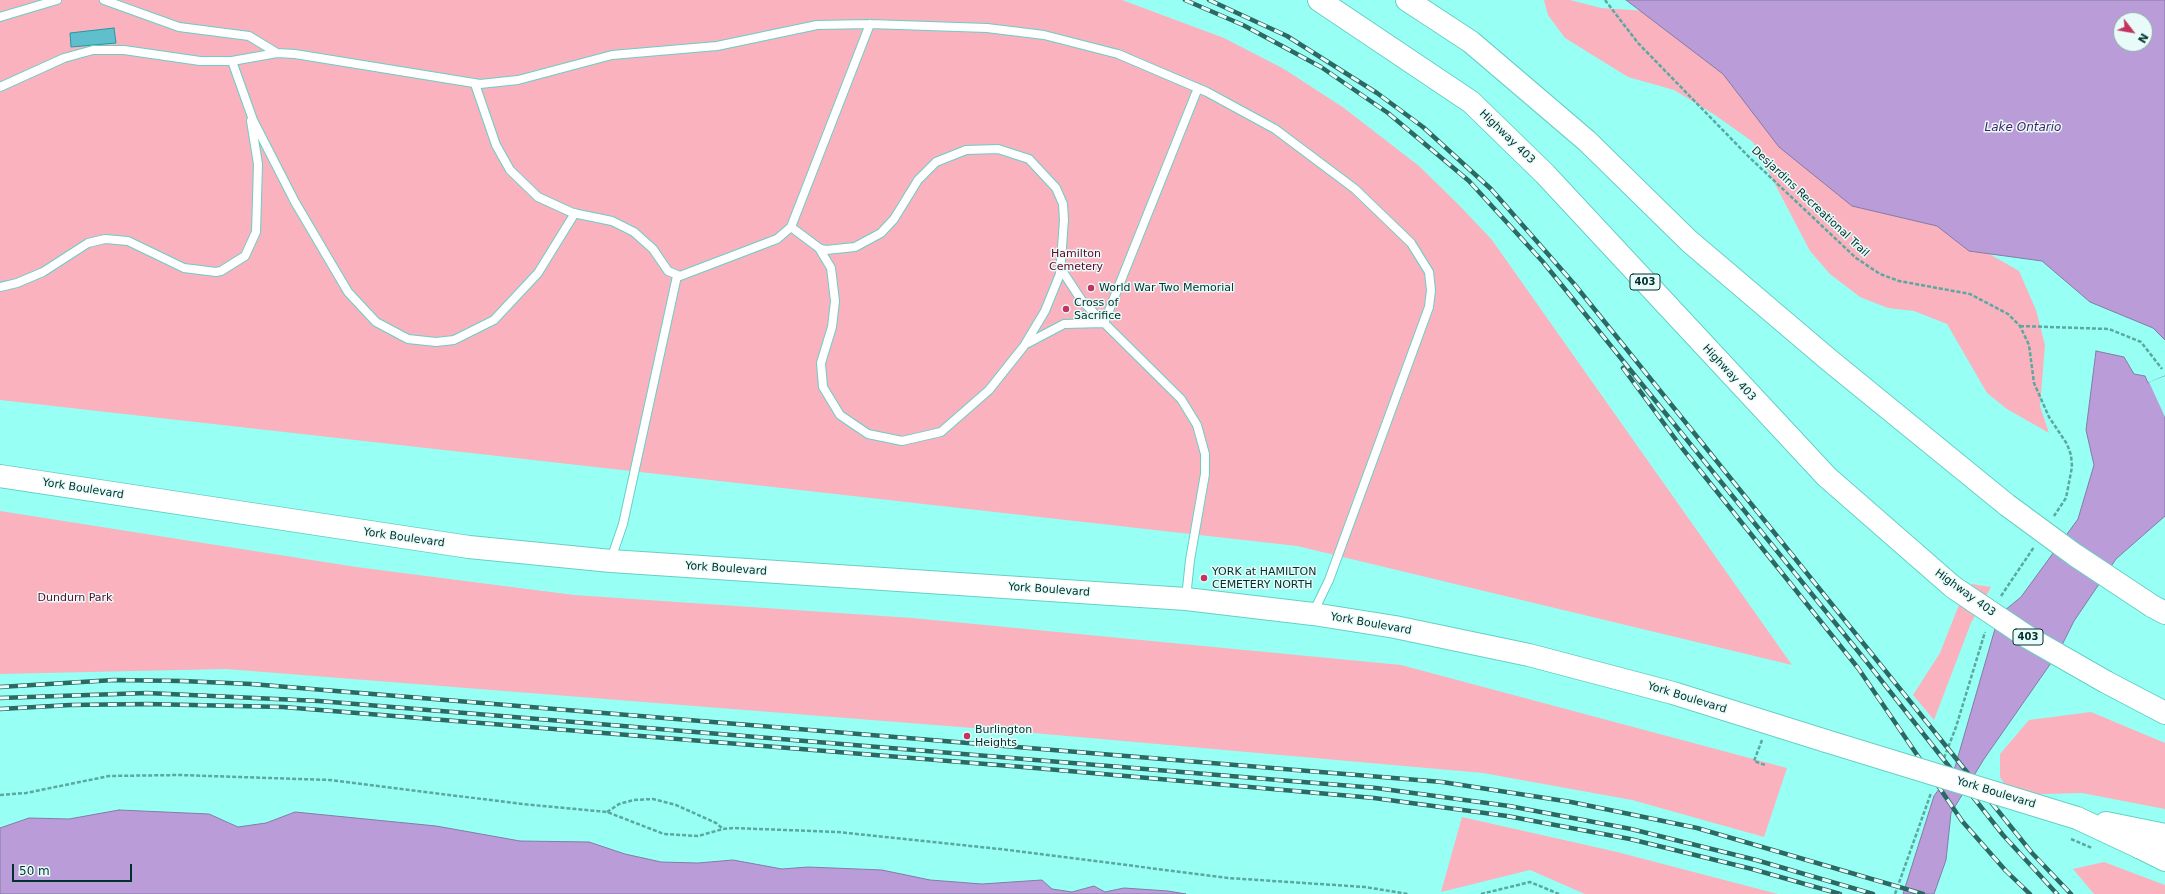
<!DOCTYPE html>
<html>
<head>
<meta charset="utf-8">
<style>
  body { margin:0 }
  #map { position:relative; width:2165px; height:894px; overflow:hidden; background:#98fff4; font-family:"DejaVu Sans",sans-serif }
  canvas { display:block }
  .north { position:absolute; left:2113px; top:12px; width:40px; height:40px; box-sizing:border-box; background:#e8fbf8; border:1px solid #8caaa7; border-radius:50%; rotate:121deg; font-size:11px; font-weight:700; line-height:16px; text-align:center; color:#01312e }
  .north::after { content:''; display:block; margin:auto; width:14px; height:18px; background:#c2345f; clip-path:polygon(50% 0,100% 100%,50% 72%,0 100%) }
  .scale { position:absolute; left:12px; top:864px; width:120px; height:18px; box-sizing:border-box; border:2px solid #01312e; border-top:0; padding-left:5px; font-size:12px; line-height:14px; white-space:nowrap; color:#01312e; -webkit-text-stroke:3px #e8fbf8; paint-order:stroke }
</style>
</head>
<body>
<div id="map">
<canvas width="2165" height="894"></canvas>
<div class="north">N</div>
<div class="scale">50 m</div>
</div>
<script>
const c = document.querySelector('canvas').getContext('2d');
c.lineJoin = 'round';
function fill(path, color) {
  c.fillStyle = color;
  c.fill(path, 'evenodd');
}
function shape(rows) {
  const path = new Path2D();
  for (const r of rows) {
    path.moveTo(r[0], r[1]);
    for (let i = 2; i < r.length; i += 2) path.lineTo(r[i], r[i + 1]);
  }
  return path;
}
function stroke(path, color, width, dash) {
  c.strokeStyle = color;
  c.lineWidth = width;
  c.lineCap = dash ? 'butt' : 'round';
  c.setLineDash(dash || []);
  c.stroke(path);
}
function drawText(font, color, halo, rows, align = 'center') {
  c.font = font + ' "DejaVu Sans",sans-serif';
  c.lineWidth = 3;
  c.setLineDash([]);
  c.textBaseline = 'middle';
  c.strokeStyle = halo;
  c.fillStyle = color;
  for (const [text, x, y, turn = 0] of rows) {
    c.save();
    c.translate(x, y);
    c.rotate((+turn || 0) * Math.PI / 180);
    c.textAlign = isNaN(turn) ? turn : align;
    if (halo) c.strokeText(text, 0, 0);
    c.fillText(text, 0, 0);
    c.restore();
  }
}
fill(shape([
  [0,0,1122,0,1224,38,1284,69,1344,108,1419,166,1460,206,1492,240,1792,665,1297,546,0,400],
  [1544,0,1570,0,1601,8,1647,11,1902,204,2019,271,2036,310,2045,345,2040,406,2049,433,2007,409,1987,393,1947,324,1914,311,1888,308,1860,297,1830,274,1810,251,1753,142,1715,115,1674,90,1628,77,1565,38,1548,15],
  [0,511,356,567,574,595,912,618,1401,665,1787,768,1764,837,1632,800,1483,773,1011,731,226,669,0,674],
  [1972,584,1991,587,1971,623,1934,720,1913,695,1940,653,1964,592],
  [2091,712,2165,743,2165,809,2082,793,2011,795,2000,777,2000,754,2029,720],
  [1462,817,1617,852,1778,894,1585,894,1530,870,1441,892],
  [2104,862,2165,885,2165,894,2094,894,2073,869]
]), '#fab2bf');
const water = shape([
  [1626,0,2165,0,2165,340,2153,328,2090,302,2042,261,1969,251,1937,226,1852,206,1779,147,1723,74,1626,0],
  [2121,20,2145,20,2145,44,2121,44,2121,20],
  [2096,351,2124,357,2134,374,2145,376,2148,383,2165,376,2165,516,2116,559,2074,621,2058,653,1984,759,1951,813,1946,860,1934,894,1903,894,1934,796,1955,767,1999,615,2021,597,2078,519,2094,465,2086,430,2096,351],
  [119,810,209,814,238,827,266,823,295,812,436,826,520,841,589,842,625,854,661,862,698,863,733,860,782,869,808,867,882,870,930,880,982,884,1042,880,1052,889,1072,892,1094,886,1105,892,1124,888,1168,891,1186,894,0,894,0,828,29,818,69,819,119,810]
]);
fill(water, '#ba9cd9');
stroke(water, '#827ca6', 1);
fill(shape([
  [2165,376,2165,417,2149,382]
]), '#98fff4');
const building = shape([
  [114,28,116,43,71,47,70,33,114,28]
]);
fill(building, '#60bfcc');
stroke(building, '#2697a4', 1);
const service = shape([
  [104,0,179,27,249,36,277,53],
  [0,17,57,0],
  [232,61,253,120,295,202,348,292,376,322,408,339,436,342,454,340,494,320,538,273,575,213],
  [475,84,496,145,510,170,538,197,573,213,612,221,634,232,653,249,668,271,680,276,777,239,791,227,870,24],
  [0,87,64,58,93,50,124,50,200,61,232,61,277,53,295,54,480,84,518,80,612,55,717,46,817,25,870,24,987,28,1044,35,1118,54,1207,92,1275,129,1355,189,1411,243,1429,272,1431,290,1429,307,1329,580,1313,613],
  [791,227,819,248,831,268,835,301,832,327,821,363,823,387,840,415,868,434,902,441,941,432,989,390,1024,346,1045,311,1060,274,1064,220,1063,204,1056,188,1029,159,998,149,966,150,936,162,918,180,894,219,881,233,855,247,826,250,819,248],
  [1061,269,1082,301,1181,399,1197,425,1205,454,1205,474,1190,560,1186,598],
  [0,287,17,283,43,272,88,243,105,239,128,241,184,268,216,272,221,271,245,256,256,232,258,164,251,121],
  [1104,323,1198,88],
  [1028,343,1064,324,1104,323],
  [611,559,623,524,677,276]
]);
const primary = shape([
  [0,476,469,547,611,561,1186,599,1313,614,1395,627,1529,655,1673,693,1826,741],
  [2077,818,2139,847,2158,852],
  [2106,823,2165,835]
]);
const motorway = shape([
  [1319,0,1471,102,1545,174,1827,477,1953,587],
  [1407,0,1471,42,1587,141,1689,241,1829,360,2007,505],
  [2152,606,2165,613],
  [2106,682,2165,713],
  [2139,847,2165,860]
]);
stroke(service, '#68cfc5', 10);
stroke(primary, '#68cfc5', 24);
stroke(motorway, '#68cfc5', 24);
stroke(shape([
  [1605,0,1638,43,1749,157,1856,258,1880,274,1899,281,1970,294,2008,314,2020,326,2029,345,2034,383,2049,417,2067,444,2071,455,2072,467,2066,498,2054,516],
  [2020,326,2109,329,2141,342,2162,369],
  [2001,596,2034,547],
  [1762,740,1754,761,1765,765],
  [1944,758,1956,727,1985,632],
  [0,795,26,793,109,776,179,775,330,780,522,804,607,812,664,834,698,836,723,829,733,828,838,832,1009,850,1228,878,1365,887,1408,894],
  [607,812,619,804,634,800,653,799,676,805,716,823,722,828],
  [2071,839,2092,848],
  [1481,894,1530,882,1559,894],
  [1895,894,1931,793]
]), '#59a8a1', 2.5, [4, 2]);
stroke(service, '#fff', 8);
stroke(primary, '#fff', 22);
stroke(motorway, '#fff', 22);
const rail = shape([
  [1185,0,1243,25,1321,67,1388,113,1469,181,1543,262,1866,661,2003,835,2057,894],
  [1209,0,1287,36,1377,93,1423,127,1491,189,1575,285,2032,853,2071,894],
  [1623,368,1682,448,1858,668,1962,821,2006,871,2030,894],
  [0,687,114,680,182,681,251,684,1442,782,1571,802,1697,828,1923,894],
  [0,698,147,693,319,701,1376,788,1509,806,1631,829,1756,860,1873,894],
  [0,709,70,705,147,704,283,707,1035,768,1374,798,1507,816,1630,839,1752,869,1840,894]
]);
stroke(rail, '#2a6964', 4.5);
stroke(rail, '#e8fbf8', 3, [9]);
const primaryBridge = shape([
  [1826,741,2077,818]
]);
const motorwayBridge = shape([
  [2007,505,2075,555,2152,606],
  [1953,587,2029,638,2106,682]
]);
stroke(primaryBridge, '#68cfc5', 24, []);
stroke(motorwayBridge, '#68cfc5', 24, []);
stroke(primaryBridge, '#fff', 22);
stroke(motorwayBridge, '#fff', 22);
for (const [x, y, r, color] of [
  [1091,288,4,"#c2345f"],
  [1066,309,4,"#c2345f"],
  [1204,578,4,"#c2345f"],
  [967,736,4,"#c2345f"]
]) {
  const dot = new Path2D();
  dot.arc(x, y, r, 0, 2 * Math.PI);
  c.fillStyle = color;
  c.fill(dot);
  stroke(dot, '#e8fbf8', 1.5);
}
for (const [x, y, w] of [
  [1645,282,30],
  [2028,637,30]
]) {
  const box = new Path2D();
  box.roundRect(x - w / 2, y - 8, w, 16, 3);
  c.fillStyle = '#e8fbf8';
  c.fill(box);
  stroke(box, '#01312e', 1);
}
drawText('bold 10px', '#01312e', null, [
  ["403",1645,282],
  ["403",2028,637]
]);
drawText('11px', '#01312e', '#e8fbf8', [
  ["Highway 403",1507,137,44],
  ["Desjardins Recreational Trail",1810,202,43],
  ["Highway 403",1729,373,47],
  ["York Boulevard",83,489,9],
  ["York Boulevard",404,538,8],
  ["York Boulevard",726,569,4],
  ["York Boulevard",1049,590,4],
  ["Highway 403",1965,593,36],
  ["York Boulevard",1371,624,10],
  ["York Boulevard",1687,698,17],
  ["York Boulevard",1996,793,17]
]);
drawText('11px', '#620829', '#e8fbf8', [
  ["Hamilton",1076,254],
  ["Cemetery",1076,267],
  ["Dundurn Park",75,598]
]);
drawText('11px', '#01312e', '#e8fbf8', [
  ["World War Two Memorial",1099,288],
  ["Cross of",1074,303],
  ["Sacrifice",1074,316],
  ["YORK at HAMILTON",1212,572],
  ["CEMETERY NORTH",1212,585],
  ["Burlington",975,730],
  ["Heights",975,743]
], 'left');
drawText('italic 12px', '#461d64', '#e8fbf8', [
  ["Lake Ontario",2023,128]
]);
</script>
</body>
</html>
